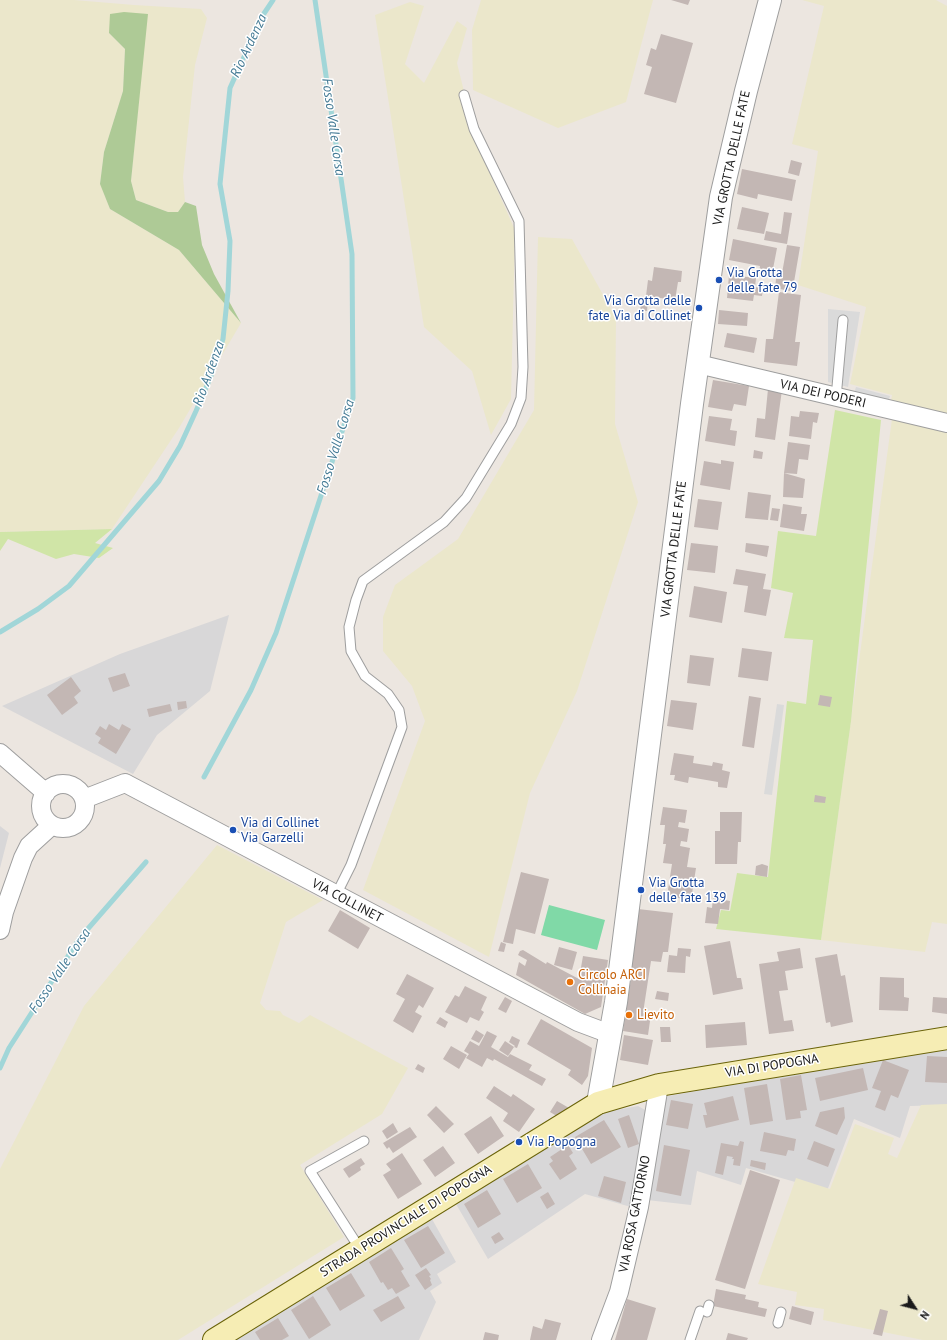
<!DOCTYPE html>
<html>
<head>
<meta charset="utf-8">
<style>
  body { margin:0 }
  #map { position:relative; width:947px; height:1340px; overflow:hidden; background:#ece6e0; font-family:"PT Sans",sans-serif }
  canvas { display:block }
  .north { position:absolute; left:895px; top:1288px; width:40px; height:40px; -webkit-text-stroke:3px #fff; paint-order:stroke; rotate:126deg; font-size:11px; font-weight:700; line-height:16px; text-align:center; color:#1a1a1a }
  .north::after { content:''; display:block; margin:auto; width:14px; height:18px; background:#1a1a1a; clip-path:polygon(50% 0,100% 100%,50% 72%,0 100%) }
</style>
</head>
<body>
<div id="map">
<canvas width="947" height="1340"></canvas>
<div class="north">N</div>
</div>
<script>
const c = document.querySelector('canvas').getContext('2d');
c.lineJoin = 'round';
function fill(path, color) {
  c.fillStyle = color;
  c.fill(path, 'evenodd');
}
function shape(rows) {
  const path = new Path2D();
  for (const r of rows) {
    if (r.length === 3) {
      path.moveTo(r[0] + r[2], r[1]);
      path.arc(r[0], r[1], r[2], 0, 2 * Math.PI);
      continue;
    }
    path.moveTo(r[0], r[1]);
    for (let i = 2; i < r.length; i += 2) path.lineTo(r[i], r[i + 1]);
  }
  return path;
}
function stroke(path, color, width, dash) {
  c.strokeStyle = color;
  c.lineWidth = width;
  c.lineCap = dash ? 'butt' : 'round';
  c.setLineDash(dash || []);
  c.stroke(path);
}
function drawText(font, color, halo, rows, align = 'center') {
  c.font = font + ' "PT Sans",sans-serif';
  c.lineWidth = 3;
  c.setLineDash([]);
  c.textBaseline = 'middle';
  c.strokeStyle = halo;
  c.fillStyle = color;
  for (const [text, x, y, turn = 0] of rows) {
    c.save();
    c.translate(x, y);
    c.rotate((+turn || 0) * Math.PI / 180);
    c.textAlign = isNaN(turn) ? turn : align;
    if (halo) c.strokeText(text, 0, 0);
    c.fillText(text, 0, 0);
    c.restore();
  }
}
fill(shape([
  [229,615,210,691,157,735,133,774,2,706,120,654],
  [0,826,9,833,0,868],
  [942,1047,947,1047,947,1105,910,1106,900,1138,854,1119,827,1191,746,1168,741,1185,697,1171,691,1205,647,1200,663,1097],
  [638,1106,647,1111,631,1207,585,1194,488,1259,456,1204,606,1112],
  [432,1219,456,1262,437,1274,442,1283,430,1291,436,1302,419,1340,234,1340]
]), '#d8d7d8');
fill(shape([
  [0,0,74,0,134,5,201,9,207,18,195,65,183,177,185,202,178,212,168,212,136,200,131,181,147,14,109,33,125,49,123,91,104,152,100,183,110,209,179,250,241,323,179,428,112,529,0,532],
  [481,0,653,0,626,102,558,128,473,90,472,30],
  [802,0,936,0,947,6,947,420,890,406,892,395,850,384,866,307,798,285,818,151,792,144,824,6],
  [410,2,424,6,405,64,424,83,457,21,467,28,457,63,477,144,515,230,511,399,491,435,472,371,424,327,375,15],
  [538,237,572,239,616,318,615,424,638,502,577,691,530,793,489,957,363,890,425,721,412,686,383,651,383,617,395,585,458,539,534,410],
  [897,418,947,430,947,924,932,922,925,952,821,940,892,419],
  [217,845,323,900,286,922,260,1003,266,1010,280,1011,283,1015,299,1023,310,1015,408,1068,382,1114,300,1165,344,1237,178,1340,0,1340,0,1169,84,1006],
  [947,1104,947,1340,923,1340,823,1320,824,1309,795,1305,797,1292,758,1284,796,1178,830,1189,855,1124,894,1138,888,1154,897,1158,921,1105]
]), '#ebe7cb');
fill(shape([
  [835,410,881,420,851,721,821,940,716,929,721,910,730,911,737,873,768,877,787,701,806,704,813,640,784,638,793,593,771,588,778,531,816,536],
  [112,529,95,543,113,548,99,558,74,554,56,559,8,539,0,551,0,532]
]), '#d0e5a7');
fill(shape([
  [124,12,148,14,131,181,136,200,168,212,178,212,185,202,196,206,202,245,214,274,241,323,179,250,110,209,100,184,104,152,123,91,125,49,109,33,110,14]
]), '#aeca96');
fill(shape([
  [549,905,605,920,597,950,541,935]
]), '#80d9a7');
fill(shape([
  [828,309,860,312,848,387,828,382],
  [856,387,890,396,887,405,853,397],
  [777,704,784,705,772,795,764,794]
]), '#dadada');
stroke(shape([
  [0,632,38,609,69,586,159,481,180,446,196,411,211,376,223,339,228,291,230,241,220,184,230,88,263,15,273,0],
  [204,777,251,690,276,633,353,398,352,254,315,0],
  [0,1068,9,1048,79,939,146,862]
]), '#a1d6d8', 5);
fill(shape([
  [671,0,690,0,688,5],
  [661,34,693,43,676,103,644,94,652,67,646,65,651,48,656,50],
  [791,160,802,163,799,176,788,173],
  [742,169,796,180,792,201,758,194,757,199,737,194],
  [742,207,769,213,764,234,737,229],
  [784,212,792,213,787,244,764,240,766,231,781,234],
  [733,239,777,248,773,269,774,269,773,276,759,273,760,266,729,260],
  [787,245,800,247,794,282,792,281,790,291,775,288,776,279,781,279],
  [654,267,682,271,681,282,678,282,675,300,646,296,648,280,652,281],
  [729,275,756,278,755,287,763,288,762,296,754,295,753,301,727,298],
  [779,292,801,295,795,342,800,342,797,366,764,362,766,339,773,339],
  [642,299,648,300,647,311,640,310],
  [719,310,748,313,747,326,718,324],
  [727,333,757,338,754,353,724,347],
  [713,380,749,386,746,406,734,404,732,411,708,407],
  [768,389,782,390,775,440,755,437,757,418,765,419],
  [800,411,819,413,817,423,813,422,811,439,789,436,791,416,799,417],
  [709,416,732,419,730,430,737,431,735,446,705,441],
  [788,442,810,445,808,460,799,459,797,474,784,473],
  [754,450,763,452,762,459,753,458],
  [721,460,734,462,730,490,700,485,704,461,721,464],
  [784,473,805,479,803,498,783,497],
  [748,492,771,495,768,520,745,518],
  [698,499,722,502,718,530,694,527],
  [783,504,802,507,801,514,807,514,804,531,780,527],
  [772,508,780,509,778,521,770,520],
  [691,543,718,546,715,573,687,570],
  [746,543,769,546,767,557,745,552],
  [736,569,766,574,763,589,771,590,766,616,744,612,748,586,733,584],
  [694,586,727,592,722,623,689,617],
  [742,648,772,652,768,681,738,677],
  [690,655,714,658,710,686,687,683],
  [125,673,130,686,113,692,108,678],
  [71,677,81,691,74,697,78,703,62,715,47,695],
  [820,695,832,697,830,707,818,705],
  [749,696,761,698,754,748,742,746],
  [671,700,697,703,693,730,667,726],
  [186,701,187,708,178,710,177,702],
  [170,704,172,711,149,717,147,709],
  [109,724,119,730,122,724,131,729,116,754,98,743,101,738,95,734,100,726,106,730],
  [674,753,694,756,693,763,712,766,713,762,723,764,722,770,730,772,727,788,718,787,718,782,689,777,688,783,674,780,675,775,670,775],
  [815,795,826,797,825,803,814,802],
  [663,807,687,810,685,823,679,822,678,827,689,829,687,842,681,841,680,846,690,848,687,867,696,868,691,900,667,896,672,864,663,863,666,844,663,844,665,825,660,825],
  [720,812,742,812,741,842,738,842,737,864,715,864,715,831,720,831],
  [762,864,768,866,767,877,755,875,756,866],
  [521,872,549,879,535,934,516,929,513,944,503,942],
  [713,898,730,901,729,910,720,909,718,924,705,923,707,907,712,908],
  [638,909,673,913,668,952,663,952,661,962,651,961,643,1013,651,1014,648,1035,623,1031,631,979,628,979],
  [340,910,370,928,358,949,328,931],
  [730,941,737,978,741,978,743,989,713,995,704,946],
  [501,942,506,944,504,952,498,951],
  [559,947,577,952,572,970,554,965],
  [678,948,691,949,690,957,686,956,685,973,667,972,669,955,677,956],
  [800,948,803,968,785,971,788,990,779,991,784,1021,792,1020,794,1031,769,1034,759,964,779,961,777,952],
  [523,950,546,964,547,962,579,979,583,956,608,960,601,1007,585,1014,516,975,519,962,525,966,527,960,518,955,520,951],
  [837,954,841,976,845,975,853,1022,831,1027,830,1022,826,1023,815,958],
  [407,974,434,988,423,1008,419,1005,415,1012,422,1016,413,1033,393,1021,405,999,396,994],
  [880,977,904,978,904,997,909,998,908,1011,879,1010],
  [465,986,487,997,481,1010,484,1012,479,1021,470,1017,467,1023,445,1012,455,995,459,997],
  [657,991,669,993,668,1001,655,999],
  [505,997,512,1001,506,1013,498,1009],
  [933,997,947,998,947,1014,932,1012],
  [440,1017,448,1022,445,1028,436,1023],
  [541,1019,592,1048,588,1076,582,1085,568,1075,571,1070,527,1044],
  [745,1022,747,1045,706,1048,705,1025],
  [660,1027,670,1027,671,1042,661,1042],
  [476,1030,484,1035,479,1043,471,1039],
  [487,1031,497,1036,491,1047,508,1057,510,1054,532,1065,529,1070,546,1079,542,1086,494,1059,493,1061,487,1058,482,1067,466,1058,469,1054,464,1051,470,1041,479,1046],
  [624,1035,653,1040,648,1065,620,1060],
  [512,1036,520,1040,517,1048,514,1047,515,1046,509,1042],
  [505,1041,514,1047,508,1056,499,1050],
  [451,1046,467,1055,459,1069,443,1059],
  [927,1056,947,1057,947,1083,925,1082],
  [883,1060,909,1070,898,1098,891,1095,885,1111,875,1107,881,1091,872,1088],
  [418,1064,425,1068,423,1073,415,1069],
  [863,1068,868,1090,820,1101,815,1078],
  [801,1075,807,1110,800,1111,801,1118,786,1120,780,1079],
  [767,1084,773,1121,750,1125,744,1088],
  [494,1086,511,1097,513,1094,535,1109,519,1132,503,1121,508,1113,486,1098],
  [733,1096,739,1120,706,1128,703,1115,707,1115,704,1103],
  [671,1100,693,1104,688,1129,666,1125],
  [557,1101,569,1108,560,1118,550,1112],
  [436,1106,454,1124,444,1133,427,1115],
  [844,1107,845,1118,837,1135,815,1126,820,1112],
  [629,1115,639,1144,628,1148,618,1119],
  [491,1116,504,1136,478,1154,464,1134],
  [604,1120,621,1147,591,1164,575,1137],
  [393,1123,398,1132,387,1139,382,1131],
  [410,1127,417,1137,393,1153,389,1147,387,1149,383,1143],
  [764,1132,796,1139,794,1151,788,1150,786,1156,760,1151],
  [740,1141,744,1142,740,1166,733,1165,734,1159,732,1159,733,1157,727,1156,723,1175,715,1173,721,1143,738,1146],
  [814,1141,835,1149,828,1167,807,1159],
  [568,1145,573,1153,569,1156,577,1169,560,1180,549,1164,553,1161,550,1157],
  [664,1145,690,1150,681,1196,656,1191],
  [443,1146,455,1163,435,1177,423,1160],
  [402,1153,422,1184,398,1199,383,1175,391,1170,386,1164],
  [361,1158,365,1164,360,1167,361,1170,349,1178,343,1169],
  [751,1160,766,1163,765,1170,750,1166],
  [528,1164,542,1188,517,1203,503,1179],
  [750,1170,780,1180,745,1289,715,1280],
  [604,1176,626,1182,621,1203,598,1196],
  [487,1190,501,1214,478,1228,464,1204],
  [548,1192,555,1204,547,1209,540,1197],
  [428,1226,445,1253,421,1268,404,1240],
  [499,1232,504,1239,495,1244,491,1237],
  [391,1248,404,1269,401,1271,410,1286,396,1294,392,1288,388,1290,383,1282,381,1283,369,1262],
  [426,1268,431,1275,429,1276,431,1279,430,1280,432,1285,425,1290,415,1275],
  [351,1273,365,1296,340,1311,326,1288],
  [716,1289,746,1295,745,1299,759,1302,758,1307,767,1309,765,1317,713,1306],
  [313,1296,331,1325,309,1339,291,1310],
  [398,1296,405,1308,381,1322,373,1310],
  [627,1299,656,1308,647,1340,615,1340],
  [792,1306,814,1312,811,1325,789,1319],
  [880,1309,888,1311,882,1336,873,1334],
  [278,1318,289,1336,282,1340,260,1340,255,1332],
  [545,1319,561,1323,556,1340,530,1340,533,1326,542,1329],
  [485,1332,499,1335,498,1340,483,1340],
  [728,1333,748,1338,747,1340,726,1340]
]), '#c3b7b4');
const service = shape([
  [836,398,843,320],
  [336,895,351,865,402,727,399,710,388,694,365,676,351,651,349,627,356,600,363,581,444,522,466,498,511,424,521,398,523,367,519,221,474,129,464,95],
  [360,1249,310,1171,364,1141],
  [707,1312,709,1305],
  [778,1323,781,1312],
  [690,1340,700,1311]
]);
const minor = shape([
  [698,364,947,423],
  [0,753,46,793],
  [63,806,22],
  [84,799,125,783,578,1022,610,1034],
  [0,930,4,912,23,858,29,846,52,825],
  [601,1340,619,1292,639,1207,659,1085]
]);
const tertiary = shape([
  [598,1103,616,1002,692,404,721,197,746,91,770,0]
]);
const secondary = shape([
  [214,1340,598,1103,659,1085,947,1038]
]);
stroke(service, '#9e9e9e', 11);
stroke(minor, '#9e9e9e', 20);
stroke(tertiary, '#9e9e9e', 24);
stroke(secondary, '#6a6309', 24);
stroke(service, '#fff', 9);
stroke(minor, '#fff', 18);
stroke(tertiary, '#fff', 22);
stroke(secondary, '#f6edb4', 22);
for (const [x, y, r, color] of [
  [719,280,4,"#1a4fb4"],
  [699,308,4,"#1a4fb4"],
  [233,830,4,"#1a4fb4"],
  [641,890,4,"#1a4fb4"],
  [570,982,4,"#e8710a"],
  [629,1015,4,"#e8710a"],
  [519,1142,4,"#1a4fb4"]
]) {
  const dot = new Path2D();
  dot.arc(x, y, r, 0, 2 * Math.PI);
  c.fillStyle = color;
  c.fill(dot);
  stroke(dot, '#fff', 1.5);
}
drawText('13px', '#1a1a1a', '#fff', [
  ["VIA GROTTA DELLE FATE",732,158,-78],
  ["VIA DEI PODERI",823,394,13],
  ["VIA GROTTA DELLE FATE",674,549,-83],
  ["VIA COLLINET",347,901,28],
  ["VIA DI POPOGNA",772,1066,-9],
  ["VIA ROSA GATTORNO",635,1214,-79],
  ["STRADA PROVINCIALE DI POPOGNA",406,1221,-32]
]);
drawText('13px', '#164399', '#fff', [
  ["Via Grotta",727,273],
  ["delle fate 79",727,288],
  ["Via Grotta delle",691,301,"right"],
  ["fate Via di Collinet",691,316,"right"],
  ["Via di Collinet",241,823],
  ["Via Garzelli",241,838],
  ["Via Grotta",649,883],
  ["delle fate 139",649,898],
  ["Via Popogna",527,1142]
], 'left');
drawText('13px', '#c56008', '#fff', [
  ["Circolo ARCI",578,975],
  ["Collinaia",578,990],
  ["Lievito",637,1015]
], 'left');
drawText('italic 14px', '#467c96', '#fff', [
  ["Rio Ardenza",249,46,-65],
  ["Fosso Valle Corsa",333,127,82],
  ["Rio Ardenza",209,374,-70],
  ["Fosso Valle Corsa",336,447,-73],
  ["Fosso Valle Corsa",60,971,-56]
]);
</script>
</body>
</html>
